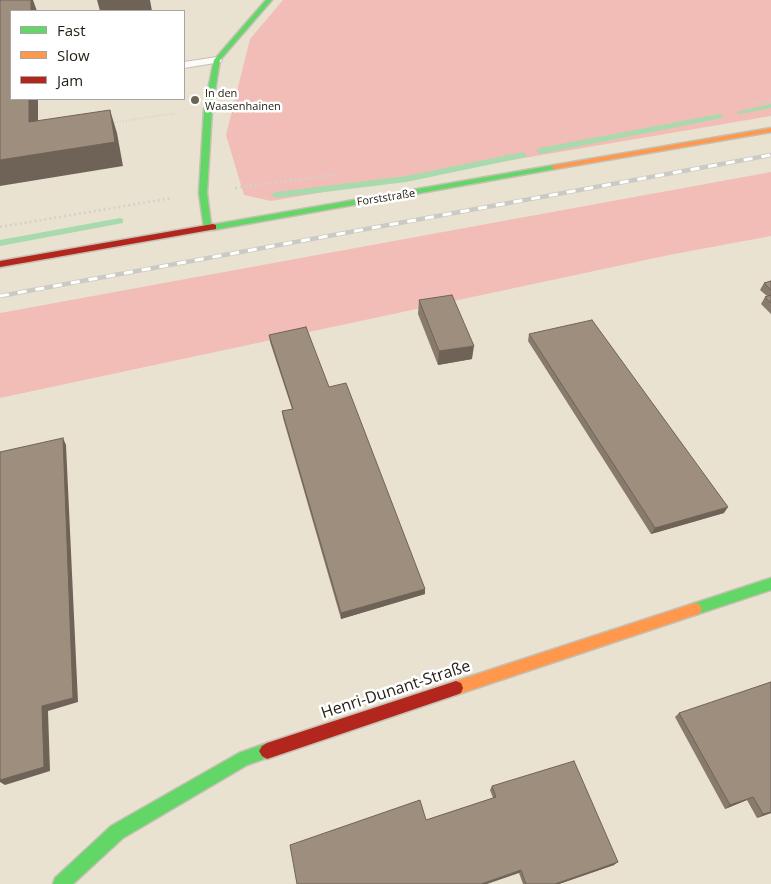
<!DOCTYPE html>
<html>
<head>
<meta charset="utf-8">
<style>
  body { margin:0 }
  #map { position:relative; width:771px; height:884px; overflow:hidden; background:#e9e2d1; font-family:"Open Sans",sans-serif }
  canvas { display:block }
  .legend { position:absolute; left:10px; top:10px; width:175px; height:90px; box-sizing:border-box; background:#fff; border:1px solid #a8a6a2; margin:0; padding:6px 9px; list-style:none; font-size:15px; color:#262116 }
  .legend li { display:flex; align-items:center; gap:10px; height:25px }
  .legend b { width:25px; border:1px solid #a8a6a2 }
</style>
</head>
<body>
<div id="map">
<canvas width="771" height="884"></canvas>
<ul class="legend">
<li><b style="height:6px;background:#63d668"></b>Fast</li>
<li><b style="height:6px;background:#ff974d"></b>Slow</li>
<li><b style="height:6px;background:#b3261e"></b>Jam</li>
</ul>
</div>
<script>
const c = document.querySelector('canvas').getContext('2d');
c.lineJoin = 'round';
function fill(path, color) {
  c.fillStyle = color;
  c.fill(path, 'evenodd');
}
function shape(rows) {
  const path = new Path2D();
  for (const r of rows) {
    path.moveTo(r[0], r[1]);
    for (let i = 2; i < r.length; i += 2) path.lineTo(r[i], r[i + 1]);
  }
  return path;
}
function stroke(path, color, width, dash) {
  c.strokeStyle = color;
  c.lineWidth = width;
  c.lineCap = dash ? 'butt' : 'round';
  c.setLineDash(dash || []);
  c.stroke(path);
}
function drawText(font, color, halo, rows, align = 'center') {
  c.font = font + ' "Open Sans",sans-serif';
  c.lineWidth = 5;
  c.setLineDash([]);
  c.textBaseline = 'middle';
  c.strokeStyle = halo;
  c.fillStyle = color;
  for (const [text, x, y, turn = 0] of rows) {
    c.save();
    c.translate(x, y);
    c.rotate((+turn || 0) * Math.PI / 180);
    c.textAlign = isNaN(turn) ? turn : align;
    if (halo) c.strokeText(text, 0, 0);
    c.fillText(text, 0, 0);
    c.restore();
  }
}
fill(shape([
  [283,0,771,0,771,116,271,201,244,195,226,135,250,39],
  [771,172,771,236,669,255,0,398,0,313]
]), '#f2bdb6');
fill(shape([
  [771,104,771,108,740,114,736,112,771,104],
  [719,114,723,116,722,118,540,154,536,151,540,148,719,114],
  [523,152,527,155,526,157,406,182,276,198,271,195,276,192,406,176,523,152],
  [120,218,123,219,123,223,0,246,0,240,120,218]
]), '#a8daad');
const lane = shape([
  [217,57,222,60,221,62,184,68,184,62,217,57]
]);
const fast = shape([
  [266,0,272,0,220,60,212,110,207,193,211,225,555,165,559,167,555,169,213,230,204,228,199,193,204,110,214,60,266,0],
  [771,578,771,590,695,615,690,613,688,609,690,605,695,603,771,578],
  [267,743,272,746,275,751,272,756,247,765,123,838,73,884,53,884,55,878,111,826,239,753,267,743]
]);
const slow = shape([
  [771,128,771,132,555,169,551,167,555,165,771,128],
  [695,603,700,605,702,609,700,613,695,615,456,695,451,693,449,688,451,683,456,681,695,603]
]);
const jam = shape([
  [213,224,216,225,216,229,0,267,0,261,213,224],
  [456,681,461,683,463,688,461,693,456,695,267,759,262,756,259,751,262,746,267,743,456,681]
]);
stroke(lane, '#c6c0b3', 2);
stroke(fast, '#c6c0b3', 3);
stroke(slow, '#c6c0b3', 3);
stroke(jam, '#c6c0b3', 3);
stroke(shape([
  [755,103,771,100],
  [111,123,176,113]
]), '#d3d1cc', 2, [1, 2]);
stroke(shape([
  [235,188,340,174],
  [0,227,172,198]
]), '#d3d1cc', 2.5, [2, 3]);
fill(lane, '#fcfbf8');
fill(fast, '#63d668');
fill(slow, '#ff974d');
fill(jam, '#b3261e');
const rail = shape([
  [0,296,771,155]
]);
stroke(rail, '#cbc9c4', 4.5);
stroke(rail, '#fff', 3, [9]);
fill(shape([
  [771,281,771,314,761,304,765,297,767,296,760,290,764,283],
  [419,300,472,359,438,365,418,314],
  [529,334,724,513,651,534,528,341],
  [269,335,329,387,425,594,341,619,283,418,282,411,292,409,270,342],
  [679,713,771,813,757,818,747,800,725,809,675,717],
  [492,786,614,865,559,884,523,884,519,873,426,820,493,798,490,790]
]), '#887a6c');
fill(shape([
  [31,0,33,0,37,11,31,11],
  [97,0,150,0,152,11,100,11],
  [29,99,38,99,38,145,29,122],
  [110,110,117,133,123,166,0,186,0,160],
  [474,346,472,359,438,365,439,351],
  [63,438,66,445,78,702,48,711,50,771,5,785,0,782,0,780,42,706],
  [728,507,724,513,651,534,655,528],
  [425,589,425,594,341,619,341,613],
  [753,797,747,800,725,809,730,805],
  [771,812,771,813,757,818,763,814],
  [618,862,614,865,559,884,555,884],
  [521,870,519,873,487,884,481,884]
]), '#6f6358');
const building = shape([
  [0,0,31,0,31,11,11,11,11,99,29,99,29,122,110,110,115,142,0,160,0,0],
  [771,281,771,290,764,283,771,281],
  [452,295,474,346,439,351,419,300,452,295],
  [771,295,771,303,765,297,771,295],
  [592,320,728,507,655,528,529,334,592,320],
  [306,327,329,387,346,383,425,589,341,613,282,411,293,409,269,335,306,327],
  [63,438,73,698,42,706,44,767,0,780,0,452,63,438],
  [771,682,771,812,763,814,753,797,730,805,679,713,771,682],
  [574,761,618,862,555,884,526,884,521,870,481,884,297,884,290,845,420,800,426,820,496,797,492,786,574,761]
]);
fill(building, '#9e8e7d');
stroke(building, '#6f6358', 1);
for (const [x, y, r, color] of [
  [195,100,5,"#6a6557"]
]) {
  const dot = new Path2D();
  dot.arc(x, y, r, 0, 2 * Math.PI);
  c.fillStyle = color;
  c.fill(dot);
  stroke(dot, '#fff', 2);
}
drawText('11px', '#262116', '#fff', [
  ["In den",205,94],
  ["Waasenhainen",205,107]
], 'left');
drawText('11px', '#262116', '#fff', [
  ["Forststraße",386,198,-9]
]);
drawText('16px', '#262116', '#fff', [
  ["Henri-Dunant-Straße",396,690,-18]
]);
</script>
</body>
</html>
